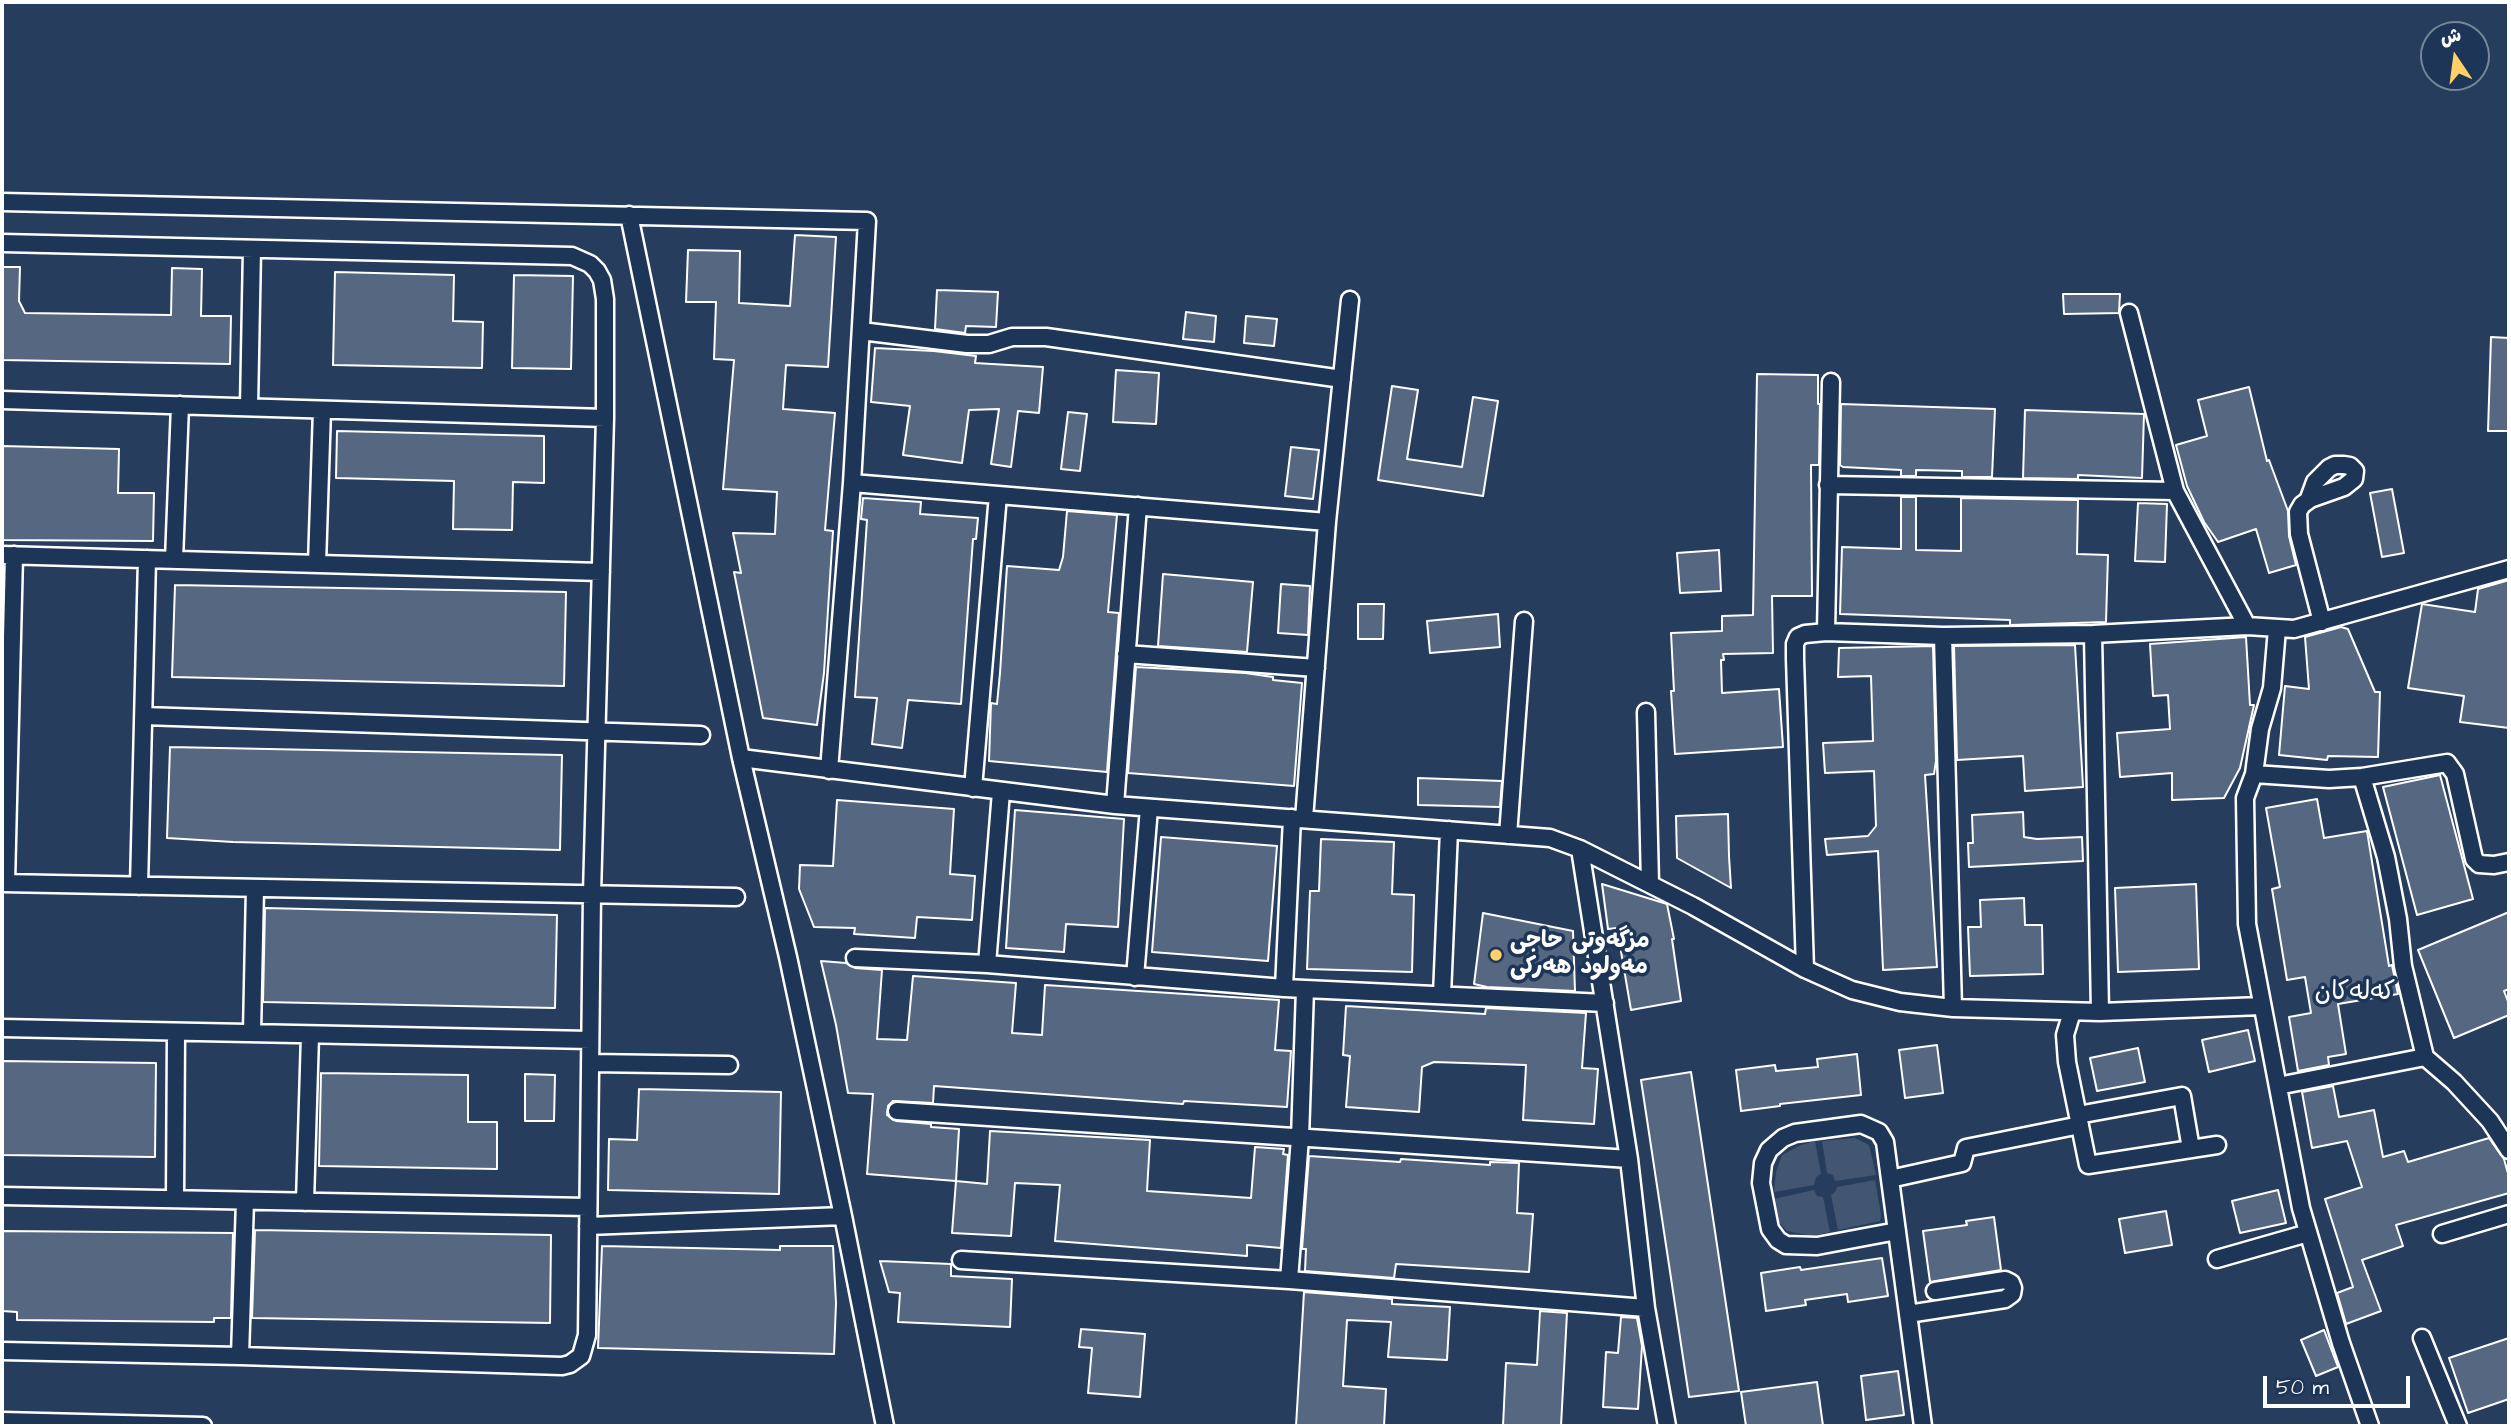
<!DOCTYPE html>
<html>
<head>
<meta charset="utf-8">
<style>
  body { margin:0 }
  #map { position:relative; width:2511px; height:1428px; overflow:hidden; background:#263d5e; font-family:"Architects Daughter","Playpen Sans Arabic",sans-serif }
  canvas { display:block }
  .frame { position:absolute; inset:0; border:4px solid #fff; pointer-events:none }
  .north { position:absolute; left:2420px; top:21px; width:70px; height:70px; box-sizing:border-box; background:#1d3557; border:2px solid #77869a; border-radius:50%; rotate:347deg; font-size:19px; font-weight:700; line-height:28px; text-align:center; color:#fff }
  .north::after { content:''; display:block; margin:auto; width:24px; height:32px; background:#ffd166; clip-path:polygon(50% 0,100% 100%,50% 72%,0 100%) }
  .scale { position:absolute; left:2263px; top:1376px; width:147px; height:32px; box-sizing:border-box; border:4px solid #fff; border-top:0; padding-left:9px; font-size:21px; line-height:24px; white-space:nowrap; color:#fff; -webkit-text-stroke:5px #1d3557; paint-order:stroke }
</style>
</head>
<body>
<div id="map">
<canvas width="2511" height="1428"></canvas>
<div class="frame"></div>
<div class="north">ش</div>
<div class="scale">50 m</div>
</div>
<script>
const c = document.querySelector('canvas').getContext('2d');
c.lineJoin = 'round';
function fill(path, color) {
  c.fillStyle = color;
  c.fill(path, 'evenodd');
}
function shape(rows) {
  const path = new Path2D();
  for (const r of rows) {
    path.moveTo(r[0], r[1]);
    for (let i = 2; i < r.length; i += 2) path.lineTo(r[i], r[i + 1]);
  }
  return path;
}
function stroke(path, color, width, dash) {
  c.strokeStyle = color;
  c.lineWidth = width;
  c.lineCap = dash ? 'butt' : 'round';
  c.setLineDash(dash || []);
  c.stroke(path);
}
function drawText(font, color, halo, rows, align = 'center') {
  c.font = font + ' "Architects Daughter","Playpen Sans Arabic",sans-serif';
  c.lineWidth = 7;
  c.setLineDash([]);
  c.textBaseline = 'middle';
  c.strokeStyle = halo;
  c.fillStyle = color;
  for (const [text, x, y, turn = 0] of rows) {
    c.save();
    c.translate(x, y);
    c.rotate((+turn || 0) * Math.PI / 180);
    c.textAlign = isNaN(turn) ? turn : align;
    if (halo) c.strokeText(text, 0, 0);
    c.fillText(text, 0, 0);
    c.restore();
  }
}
fill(shape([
  [1855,1138,1869,1145,1876,1175,1835,1181,1833,1175,1827,1173,1822,1141],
  [1815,1141,1821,1174,1816,1177,1814,1185,1774,1192,1776,1172,1782,1155,1801,1145],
  [1875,1180,1881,1215,1880,1221,1838,1230,1831,1195,1835,1192,1837,1187],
  [1814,1190,1817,1196,1823,1197,1830,1232,1812,1236,1787,1231,1779,1222,1774,1199]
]), '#425672');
const building = shape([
  [795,235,836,237,828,367,786,365,783,409,835,413,825,530,833,531,824,673,817,725,763,718,734,572,741,573,733,533,775,534,777,492,723,489,734,360,714,359,716,302,686,302,688,250,740,251,739,303,790,306,795,235],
  [2,267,20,267,19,301,25,313,171,315,172,268,202,269,201,316,231,316,230,364,2,360,2,267],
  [335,272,454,275,453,321,483,322,482,368,333,365,335,272],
  [514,275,573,276,571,369,512,368,514,275],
  [937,290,998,292,996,327,966,326,965,333,935,329,937,290],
  [2063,294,2120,294,2119,313,2064,314,2063,294],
  [1186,312,1216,316,1214,342,1183,339,1186,312],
  [1246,316,1277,319,1274,346,1244,343,1246,316],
  [2491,337,2509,338,2509,431,2488,431,2491,337],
  [875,348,934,351,976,356,975,363,1043,367,1039,413,1018,411,1011,467,991,464,999,409,969,410,962,463,903,455,910,406,871,402,875,348],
  [1116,370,1159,373,1156,424,1113,422,1116,370],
  [1757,374,1818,375,1818,404,1820,404,1819,465,1811,465,1812,596,1772,596,1773,653,1723,654,1724,660,1721,660,1722,693,1779,689,1783,747,1675,754,1671,691,1674,691,1671,633,1722,631,1722,616,1753,615,1757,374],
  [1392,386,1418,390,1407,459,1462,467,1473,397,1498,401,1483,496,1378,480,1392,386],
  [2249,387,2267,461,2269,460,2288,511,2289,536,2296,565,2269,573,2256,529,2218,542,2204,522,2187,486,2176,445,2207,436,2198,400,2249,387],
  [1841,404,1995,409,1992,477,1962,477,1962,471,1916,470,1916,476,1901,476,1901,470,1843,467,1840,465,1841,404],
  [2025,410,2144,414,2142,478,2078,475,2078,479,2023,478,2025,410],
  [1068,412,1087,414,1080,471,1061,469,1068,412],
  [337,431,544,436,544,483,513,482,512,530,453,529,454,481,336,478,337,431],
  [2,446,119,449,118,493,154,493,153,541,2,540,2,446],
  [1291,447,1319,450,1313,499,1285,496,1291,447],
  [2392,489,2404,553,2382,557,2370,493,2392,489],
  [1901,497,1916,497,1916,550,1961,551,1961,498,2078,500,2077,554,2108,555,2106,622,2010,625,2010,620,1840,614,1842,547,1901,549,1901,497],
  [863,498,921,502,920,514,978,518,976,539,973,539,961,704,908,700,902,748,872,744,877,698,855,697,867,520,861,519,863,498],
  [2138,503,2167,504,2165,562,2135,561,2138,503],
  [1067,511,1117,515,1108,612,1119,613,1107,772,989,761,991,703,997,704,1000,673,1007,566,1059,570,1063,557,1067,511],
  [1719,550,1721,591,1680,593,1677,553,1719,550],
  [1163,574,1253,582,1247,652,1158,646,1163,574],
  [2509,580,2509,728,2460,722,2464,696,2408,688,2422,604,2475,612,2478,589,2509,580],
  [1281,584,1310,586,1308,635,1278,633,1281,584],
  [175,585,566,592,564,686,172,677,175,585],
  [1358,604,1384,604,1383,639,1358,639,1358,604],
  [1498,614,1500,647,1430,653,1427,621,1498,614],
  [2341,627,2348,629,2375,692,2380,692,2378,757,2328,756,2327,760,2279,755,2285,686,2309,689,2305,637,2341,627],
  [2246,637,2250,705,2254,705,2240,768,2224,798,2172,800,2172,773,2120,777,2117,733,2170,729,2168,695,2153,696,2150,644,2246,637],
  [2075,645,2083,787,2025,791,2023,756,1957,760,1954,646,2075,645],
  [1933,646,1936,761,1934,774,1925,775,1937,967,1883,970,1878,851,1827,855,1825,839,1868,836,1876,826,1874,771,1825,773,1823,743,1873,741,1871,676,1838,677,1839,648,1933,646],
  [1136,667,1245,673,1273,677,1273,680,1302,683,1294,786,1128,773,1136,667],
  [170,747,562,755,560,850,233,842,167,838,170,747],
  [2440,775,2473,899,2417,915,2383,787,2440,775],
  [1418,778,1502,781,1500,807,1418,805,1418,778],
  [2317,799,2324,838,2367,831,2389,966,2392,965,2398,994,2338,1004,2346,1054,2328,1057,2329,1065,2298,1071,2289,1017,2311,1013,2305,977,2287,980,2272,889,2280,887,2266,808,2317,799],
  [837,800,954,809,950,874,975,876,972,920,917,917,915,938,854,934,855,928,814,927,799,889,800,865,833,866,837,800],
  [1015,810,1124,819,1118,927,1066,924,1064,952,1006,948,1015,810],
  [2023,812,2024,837,2037,839,2082,837,2083,861,1969,867,1968,843,1973,843,1972,815,2023,812],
  [1728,814,1729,856,1731,888,1677,858,1676,816,1728,814],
  [1161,837,1277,846,1268,961,1152,952,1161,837],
  [1321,839,1394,842,1392,894,1414,895,1412,972,1307,969,1310,891,1319,891,1321,839],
  [1602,884,1667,904,1674,939,1672,939,1681,1001,1631,1010,1617,928,1608,929,1602,884],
  [2196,884,2199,969,2118,972,2115,888,2196,884],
  [2024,898,2025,925,2042,925,2043,974,1970,976,1968,927,1981,927,1980,900,2024,898],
  [265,908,557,915,555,1008,263,1002,265,908],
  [2509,912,2509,989,2504,991,2509,1004,2509,1015,2454,1038,2418,950,2509,912],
  [1483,913,1573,931,1575,991,1487,987,1474,984,1483,913],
  [821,961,846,963,855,968,882,970,877,1039,907,1040,913,976,1016,983,1012,1033,1042,1035,1045,985,1279,1000,1275,1050,1291,1051,1287,1107,1184,1101,1183,1104,934,1086,933,1103,893,1101,888,1106,887,1115,896,1121,931,1124,931,1127,959,1129,956,1181,867,1174,873,1094,848,1093,836,1025,821,961],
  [1346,1006,1485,1014,1486,1008,1586,1013,1582,1068,1598,1069,1594,1124,1523,1120,1526,1065,1434,1062,1422,1067,1419,1112,1346,1107,1350,1056,1343,1055,1346,1006],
  [2248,1030,2255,1061,2209,1072,2202,1040,2248,1030],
  [1937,1045,1943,1093,1905,1098,1899,1050,1937,1045],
  [2138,1048,2145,1082,2097,1091,2090,1058,2138,1048],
  [1857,1054,1861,1095,1780,1104,1780,1106,1741,1111,1736,1070,1775,1065,1776,1071,1818,1067,1817,1059,1857,1054],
  [2,1061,156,1063,155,1157,2,1155,2,1061],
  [1691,1072,1739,1391,1689,1397,1641,1080,1691,1072],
  [321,1073,468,1075,468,1122,497,1122,497,1169,319,1166,321,1073],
  [525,1074,555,1075,554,1121,525,1121,525,1074],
  [2333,1086,2339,1117,2374,1110,2383,1157,2404,1151,2408,1162,2489,1138,2504,1159,2509,1177,2509,1193,2396,1225,2403,1246,2362,1260,2381,1311,2346,1324,2337,1293,2353,1287,2325,1199,2362,1187,2347,1141,2312,1148,2302,1092,2333,1086],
  [639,1089,781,1092,779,1194,608,1190,609,1139,637,1140,639,1089],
  [990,1131,1150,1140,1147,1191,1251,1198,1255,1147,1284,1149,1283,1154,1288,1155,1281,1248,1247,1245,1247,1256,1055,1241,1060,1185,1015,1183,1011,1236,952,1233,956,1181,987,1184,990,1131],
  [1309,1156,1400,1162,1401,1159,1490,1165,1490,1162,1519,1163,1517,1213,1533,1214,1529,1272,1396,1264,1394,1278,1305,1271,1306,1249,1302,1249,1309,1156],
  [2278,1190,2286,1223,2240,1233,2232,1201,2278,1190],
  [2166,1211,2172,1245,2125,1253,2119,1219,2166,1211],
  [1994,1217,2001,1270,1930,1282,1923,1231,1967,1225,1966,1221,1994,1217],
  [255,1230,551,1235,550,1323,252,1318,255,1230],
  [2,1231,233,1233,231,1318,214,1318,214,1322,17,1320,17,1312,2,1311,2,1231],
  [602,1246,780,1250,780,1246,833,1246,836,1303,834,1354,598,1348,602,1246],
  [1882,1258,1888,1296,1848,1302,1847,1294,1805,1300,1806,1305,1766,1311,1761,1273,1800,1267,1801,1270,1882,1258],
  [880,1261,951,1264,951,1276,1012,1279,1010,1327,898,1322,900,1293,889,1292,880,1261],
  [1304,1292,1392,1299,1392,1304,1450,1307,1447,1360,1388,1357,1391,1322,1347,1320,1343,1386,1386,1389,1384,1426,1296,1426,1304,1292],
  [1540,1311,1567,1313,1561,1426,1503,1426,1506,1363,1537,1365,1540,1311],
  [1621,1317,1637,1318,1642,1346,1638,1409,1603,1407,1606,1352,1618,1353,1621,1317],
  [1081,1329,1145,1334,1140,1397,1088,1393,1092,1348,1079,1347,1081,1329],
  [2324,1330,2338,1367,2316,1376,2301,1340,2324,1330],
  [2509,1338,2509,1399,2468,1413,2449,1358,2509,1338],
  [1898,1371,1904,1415,1866,1420,1861,1376,1898,1371],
  [1817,1382,1823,1426,1746,1426,1741,1392,1817,1382]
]);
fill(building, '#556781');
stroke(building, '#fff', 2);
const minor = shape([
  [2,202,867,221,852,483,829,770],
  [629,215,741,758,788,957,843,1216,885,1426],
  [2,243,572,256,590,264,597,271,602,280,605,299,605,418,592,894,587,1335,581,1356,570,1364,562,1366,240,1356,2,1351],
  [2129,313,2175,491,2247,626],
  [861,331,967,344,989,344,1012,337,1046,337,1342,379],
  [2,400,605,418],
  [249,407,252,249],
  [852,483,1327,522],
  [1828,485,2175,491],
  [2308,501,2315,482,2329,468,2335,465,2344,465,2350,466,2355,471,2354,479,2344,487,2310,499,2302,505,2298,512,2299,534,2322,622],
  [2,555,601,572],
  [174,560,180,405],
  [317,564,322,410],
  [2277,629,2272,688,2260,729,2254,774,2245,798,2247,924,2301,1208,2341,1343,2370,1426],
  [1826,632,1831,382],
  [2093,634,2100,1012],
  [1943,636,1953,1008],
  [1126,654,1316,668],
  [1646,712,1650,884],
  [144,716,701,735],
  [741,758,1115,805,1550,838,1580,849,1693,906,1805,969,1852,990,1900,1002,1953,1008,2100,1012,2262,1006],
  [2254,774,2329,779,2362,777,2447,763,2455,774,2474,859,2479,864,2494,865,2509,862],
  [2362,777,2386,857,2398,919,2403,966,2425,1057],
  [973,788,998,495],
  [1115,805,1138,506],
  [1304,819,1327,522,1350,300],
  [1508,835,1524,621],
  [1580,849,1629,1159,1646,1308,1667,1426],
  [2,883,736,897],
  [6,883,14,555],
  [139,886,147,559],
  [855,958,987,964,1284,988,1605,1003],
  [987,964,1001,792],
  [1805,969,1795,659,1795,644,1798,637,1805,634,1826,632,1943,636,2093,634,2247,626,2294,629,2509,569],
  [1135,977,1149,808],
  [1284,988,1292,818],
  [1442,995,1449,830],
  [2072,1012,2065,1035,2067,1062,2088,1165,2217,1145],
  [2,1028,590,1040],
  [252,1033,255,888],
  [590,1063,729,1065],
  [2278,1086,2425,1057,2454,1082,2490,1121,2509,1150],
  [897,1111,1629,1159],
  [2078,1115,2182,1096,2191,1149],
  [1890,1179,1962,1163,1966,1148,2080,1125],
  [2,1196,588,1207],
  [175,1199,176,1032],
  [305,1202,310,1035],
  [588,1226,843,1216],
  [1897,1231,1817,1246,1786,1245,1778,1240,1770,1229,1761,1183,1763,1163,1769,1150,1783,1138,1795,1133,1861,1124,1879,1132,1885,1142,1923,1426],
  [2442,1234,2509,1214],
  [2217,1259,2308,1233],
  [961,1260,1289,1280,1646,1308],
  [1289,1280,1300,1138,1305,989],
  [1908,1314,2005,1299,2012,1294,2013,1288,2011,1283,2005,1280,1935,1291],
  [2422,1338,2458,1426],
  [240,1356,245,1201],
  [2,1421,203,1426]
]);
stroke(minor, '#fff', 21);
stroke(minor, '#1d3557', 16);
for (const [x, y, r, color] of [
  [1496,955,7,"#ffd166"]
]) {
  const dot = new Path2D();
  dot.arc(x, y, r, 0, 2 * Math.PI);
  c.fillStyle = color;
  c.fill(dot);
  stroke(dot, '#1d3557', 2.5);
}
drawText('bold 23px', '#fff', '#1d3557', [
  ["مزگەوتی حاجی",1510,942],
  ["مەولود هەرکی",1510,968]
], 'left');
drawText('26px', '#fff', '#1d3557', [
  ["کەلەکان",2355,994]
]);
</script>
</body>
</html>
